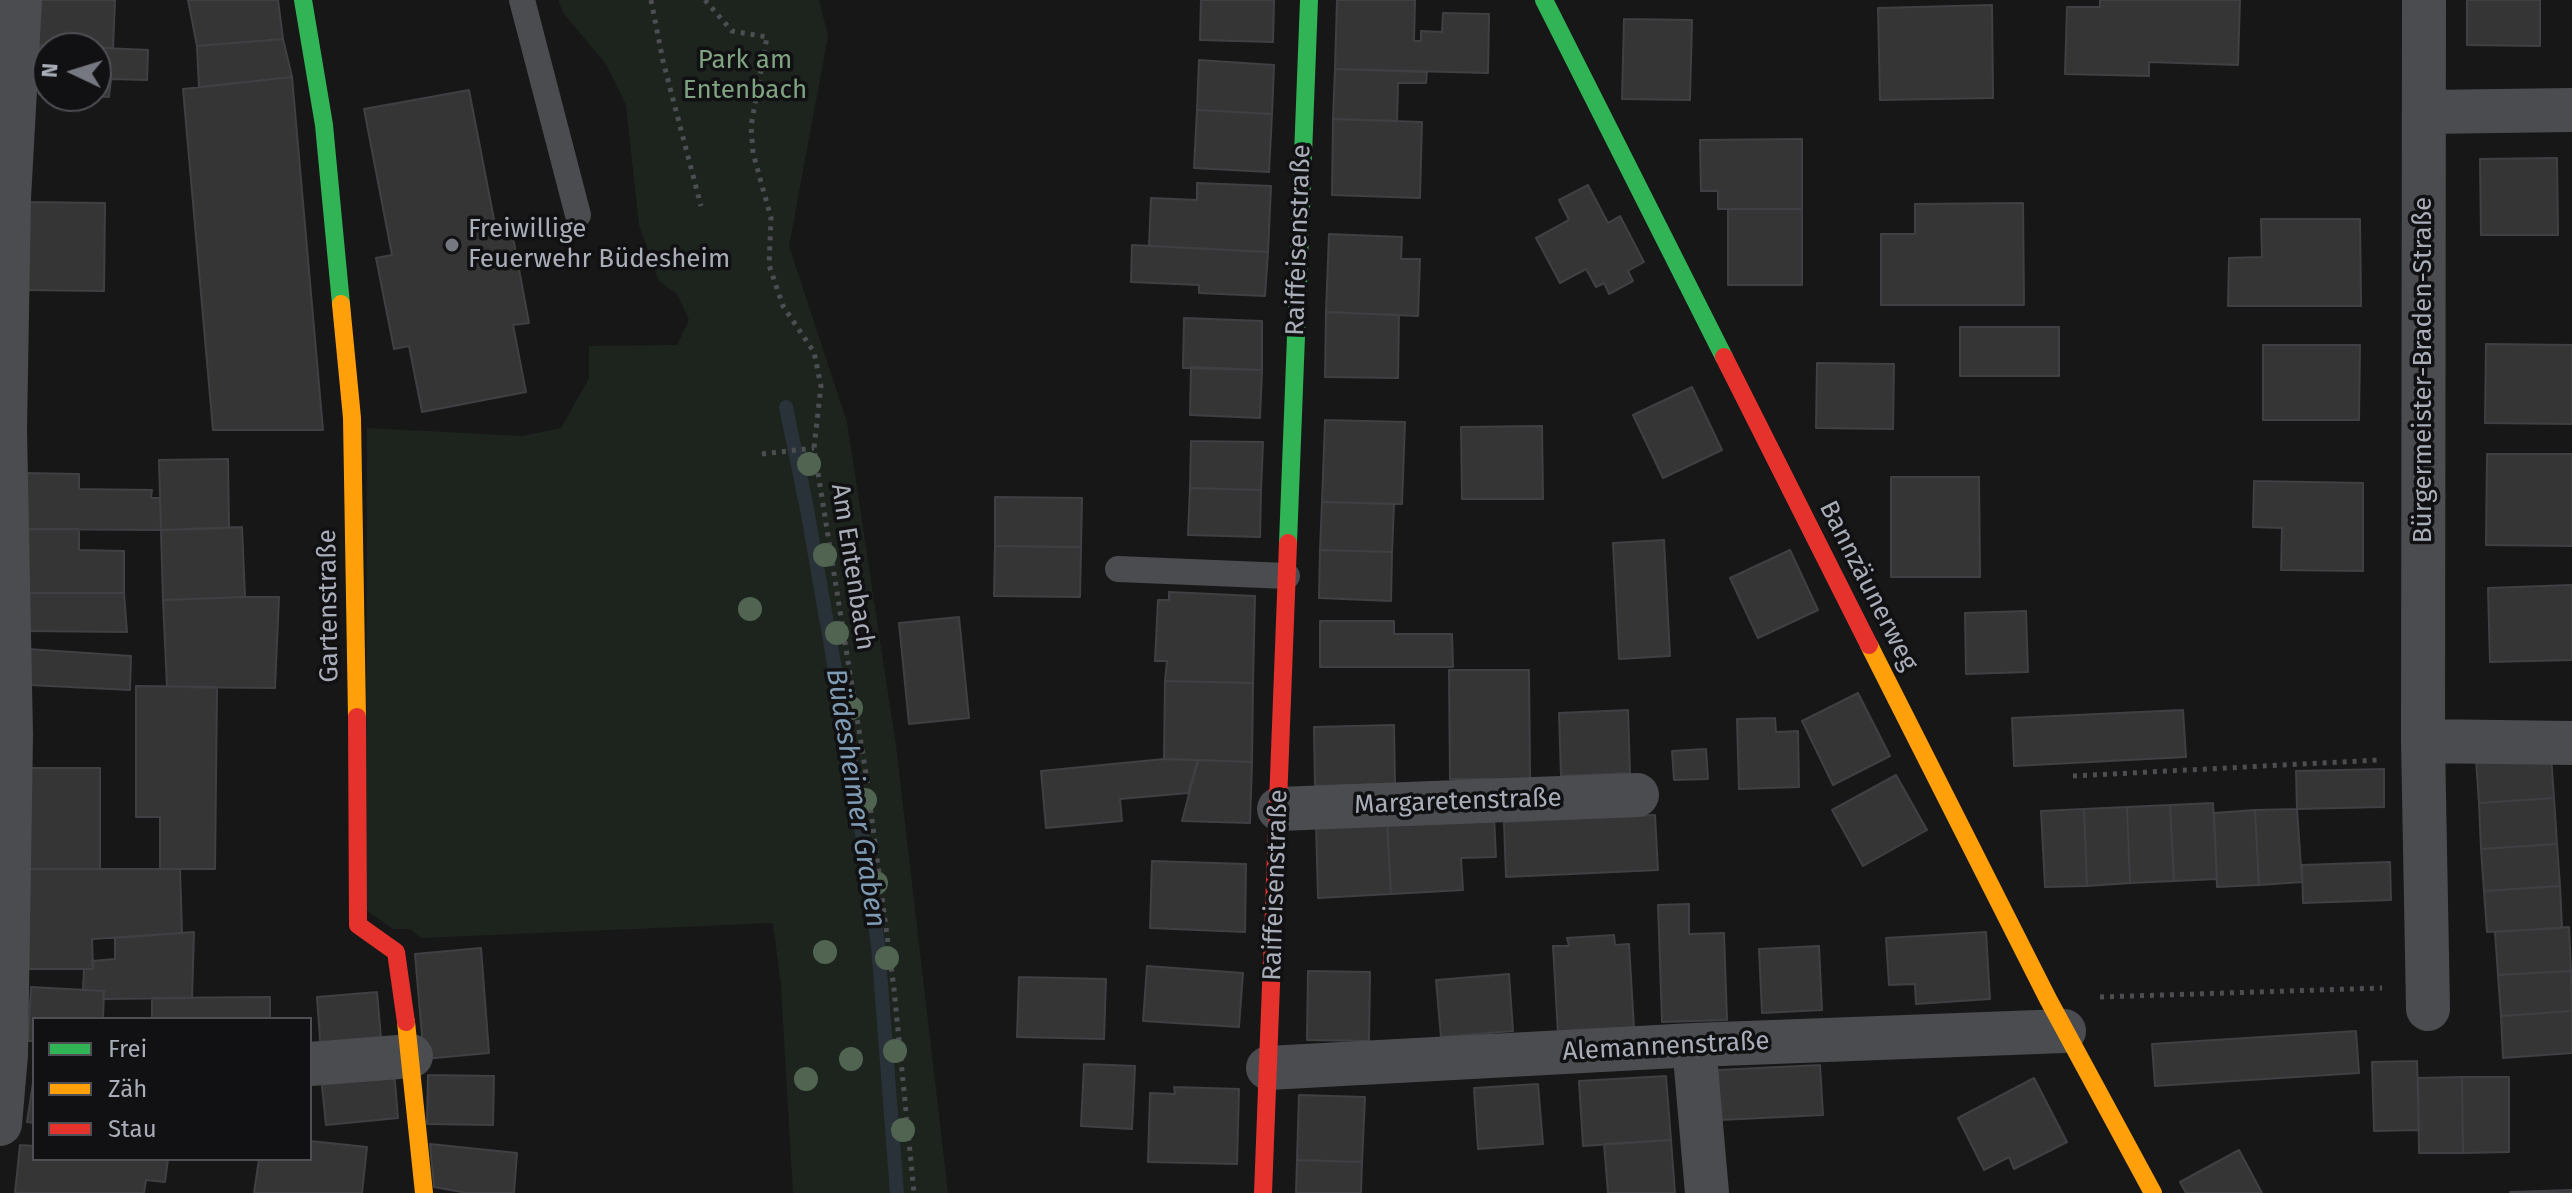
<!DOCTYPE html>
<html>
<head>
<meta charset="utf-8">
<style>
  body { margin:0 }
  #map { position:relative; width:2572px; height:1193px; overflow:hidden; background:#171717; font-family:"Fira Sans",sans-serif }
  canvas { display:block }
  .legend { position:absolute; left:32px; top:1017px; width:280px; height:144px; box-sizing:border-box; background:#111113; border:2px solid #4d4f55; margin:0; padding:10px 14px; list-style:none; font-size:24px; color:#a8adb8 }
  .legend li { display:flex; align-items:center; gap:16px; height:40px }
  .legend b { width:40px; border:2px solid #4d4f55 }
  .north { position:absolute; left:32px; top:32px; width:80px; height:80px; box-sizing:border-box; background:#111113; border:2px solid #4d4f55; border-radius:50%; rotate:274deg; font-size:22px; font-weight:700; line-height:32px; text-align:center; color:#a8adb8 }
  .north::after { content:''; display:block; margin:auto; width:28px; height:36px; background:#757880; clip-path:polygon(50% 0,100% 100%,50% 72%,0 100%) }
</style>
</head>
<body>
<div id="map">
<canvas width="2572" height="1193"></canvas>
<ul class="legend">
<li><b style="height:10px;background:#30b455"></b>Frei</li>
<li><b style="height:10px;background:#ff9f0a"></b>Zäh</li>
<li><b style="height:10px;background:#e5322d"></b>Stau</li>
</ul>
<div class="north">N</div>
</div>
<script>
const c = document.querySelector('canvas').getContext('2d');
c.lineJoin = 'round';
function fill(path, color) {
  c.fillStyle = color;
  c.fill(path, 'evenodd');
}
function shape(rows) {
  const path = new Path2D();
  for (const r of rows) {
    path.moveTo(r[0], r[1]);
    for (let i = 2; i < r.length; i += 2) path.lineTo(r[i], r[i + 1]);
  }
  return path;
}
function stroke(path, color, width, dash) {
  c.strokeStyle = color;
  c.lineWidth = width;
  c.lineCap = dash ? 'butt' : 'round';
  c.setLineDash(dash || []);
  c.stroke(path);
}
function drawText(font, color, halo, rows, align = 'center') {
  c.font = font + ' "Fira Sans",sans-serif';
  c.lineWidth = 7;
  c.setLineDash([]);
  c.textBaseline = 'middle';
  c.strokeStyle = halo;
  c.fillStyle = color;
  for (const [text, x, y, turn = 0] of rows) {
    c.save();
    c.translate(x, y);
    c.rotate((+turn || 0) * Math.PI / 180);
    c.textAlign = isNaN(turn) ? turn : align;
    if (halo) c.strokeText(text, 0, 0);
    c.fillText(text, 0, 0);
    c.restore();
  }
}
fill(shape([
  [558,0,819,0,828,36,789,246,847,422,896,746,948,1193,793,1193,781,986,773,923,421,938,410,929,393,929,366,910,367,428,522,436,561,428,589,378,589,346,677,345,689,320,677,294,659,281,639,225,626,105,606,64,564,14]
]), '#1d241e');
stroke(shape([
  [786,407,807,509,854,778,878,945,897,1193]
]), '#2a3239', 14);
const building = shape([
  [39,0,115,0,113,48,38,45,39,0],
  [188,0,278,0,283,39,197,46,188,0],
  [1201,0,1274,0,1273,42,1200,40,1201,0],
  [1337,0,1415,0,1414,41,1421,41,1421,31,1442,32,1443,13,1489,14,1488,73,1335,69,1337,0],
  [2100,0,2240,0,2238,65,2149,62,2149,76,2065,74,2067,7,2100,7,2100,0],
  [2467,0,2540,0,2540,46,2467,45,2467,0],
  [1992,5,1993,98,1880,100,1878,8,1992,5],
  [1624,19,1692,20,1690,100,1622,99,1624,19],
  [283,39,292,77,199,87,197,46,283,39],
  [38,45,148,50,147,80,111,79,109,97,91,96,96,96,96,48,48,48,48,94,39,94,38,45],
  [1199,60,1274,65,1272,114,1197,110,1199,60],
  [1335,69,1427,72,1426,83,1398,83,1397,121,1333,119,1335,69],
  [292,77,323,430,213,430,183,89,292,77],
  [469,90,497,235,512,232,529,323,513,325,526,392,422,412,409,346,394,349,376,258,392,255,364,109,469,90],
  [1197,110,1272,114,1269,172,1194,168,1197,110],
  [1333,119,1422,122,1420,198,1332,195,1333,119],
  [1802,139,1802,209,1718,209,1718,191,1701,191,1700,140,1802,139],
  [2557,158,2558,235,2481,235,2480,159,2557,158],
  [1197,183,1271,186,1268,252,1149,246,1151,198,1197,200,1197,183],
  [1588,185,1608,223,1620,216,1644,262,1628,271,1633,281,1609,294,1604,283,1596,287,1586,269,1560,283,1536,238,1569,220,1559,200,1588,185],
  [26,202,105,203,104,291,24,290,26,202],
  [2023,203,2024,305,1881,305,1881,234,1915,234,1915,204,2023,203],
  [1728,209,1802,209,1802,285,1728,285,1728,209],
  [2261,219,2360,219,2361,306,2228,306,2229,258,2262,257,2261,219],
  [1329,234,1402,237,1401,259,1420,259,1418,316,1326,312,1329,234],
  [1132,245,1268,252,1265,296,1199,293,1199,285,1131,282,1132,245],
  [1326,312,1399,315,1398,378,1325,377,1326,312],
  [1184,318,1262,321,1262,370,1183,368,1184,318],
  [1960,327,2059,327,2059,376,1960,376,1960,327],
  [2486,344,2572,345,2572,424,2485,423,2486,344],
  [2263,345,2360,345,2359,420,2263,420,2263,345],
  [1817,363,1894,364,1893,429,1816,428,1817,363],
  [1191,367,1262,370,1260,418,1190,415,1191,367],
  [1692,387,1722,450,1663,478,1633,415,1692,387],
  [1325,420,1405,422,1402,504,1322,502,1325,420],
  [1542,426,1543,499,1462,499,1461,427,1542,426],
  [1191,441,1263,442,1261,490,1190,488,1191,441],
  [2487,454,2572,454,2572,546,2486,545,2487,454],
  [228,459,229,528,161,530,159,460,228,459],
  [23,473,79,474,79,489,152,490,151,498,160,498,161,530,23,529,23,473],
  [1891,477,1979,477,1980,577,1891,577,1891,477],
  [2254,481,2363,483,2363,571,2281,570,2282,528,2253,527,2254,481],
  [1190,488,1261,490,1260,537,1188,535,1190,488],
  [995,497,1082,498,1081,547,995,546,995,497],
  [1322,502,1394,504,1392,552,1320,550,1322,502],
  [242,527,245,597,163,600,161,530,242,527],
  [23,529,79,529,79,550,124,551,124,593,25,593,23,529],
  [1664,540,1670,656,1619,659,1613,543,1664,540],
  [995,546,1081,547,1080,597,994,596,995,546],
  [1320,550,1392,552,1391,601,1319,598,1320,550],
  [1790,550,1818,610,1758,638,1730,578,1790,550],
  [2572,585,2572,660,2490,662,2488,588,2572,585],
  [1169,592,1255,596,1253,683,1165,681,1167,661,1155,661,1158,600,1169,600,1169,592],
  [25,593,124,593,127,632,26,631,25,593],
  [245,597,279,597,275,688,167,687,163,600,245,597],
  [2026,611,2028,672,1966,674,1965,613,2026,611],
  [959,617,969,718,909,724,899,623,959,617],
  [1320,621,1394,621,1394,634,1452,634,1453,667,1320,667,1320,621],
  [28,649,131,656,130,690,29,685,28,649],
  [1449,670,1529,670,1530,779,1450,779,1449,670],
  [1165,681,1253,683,1252,762,1164,759,1165,681],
  [136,686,217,687,215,869,160,869,160,817,136,817,136,686],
  [1858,693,1890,756,1833,785,1802,721,1858,693],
  [1628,710,1630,773,1561,776,1559,713,1628,710],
  [2183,710,2186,757,2014,766,2012,718,2183,710],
  [1775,718,1776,732,1798,731,1799,787,1739,789,1737,719,1775,718],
  [1394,725,1395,784,1315,786,1314,727,1394,725],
  [1706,749,1708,779,1674,780,1672,751,1706,749],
  [2551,755,2554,798,2479,803,2476,760,2551,755],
  [1164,759,1198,760,1188,793,1120,799,1122,821,1046,828,1041,771,1164,759],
  [1198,760,1252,762,1250,823,1182,821,1198,760],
  [27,768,100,768,100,869,27,869,27,768],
  [2384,769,2384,807,2297,809,2296,771,2384,769],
  [1896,775,1927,830,1863,866,1832,810,1896,775],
  [2554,798,2557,844,2481,849,2479,803,2554,798],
  [2213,803,2217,879,2174,881,2170,805,2213,803],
  [2170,805,2174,881,2130,883,2127,807,2170,805],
  [2127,807,2130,883,2087,886,2084,809,2127,807],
  [2084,809,2087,886,2045,887,2041,811,2084,809],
  [2297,809,2302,882,2259,885,2255,810,2297,809],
  [2255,810,2259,885,2217,887,2214,813,2255,810],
  [1655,815,1658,870,1506,877,1504,822,1655,815],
  [1494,816,1496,857,1461,858,1463,890,1391,894,1387,822,1494,816],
  [1387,822,1391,894,1318,898,1316,824,1387,822],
  [2557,844,2560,886,2484,891,2481,849,2557,844],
  [1152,861,1246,864,1245,932,1150,928,1152,861],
  [2390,862,2391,900,2303,903,2302,865,2390,862],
  [27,869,180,869,182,933,92,939,93,969,29,969,27,869],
  [2560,886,2562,928,2487,932,2484,891,2560,886],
  [1689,904,1689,934,1724,933,1727,1020,1662,1022,1658,905,1689,904],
  [2569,927,2571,971,2498,975,2495,932,2569,927],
  [194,932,192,998,103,999,104,991,83,990,84,969,93,969,92,961,115,959,115,938,194,932],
  [1986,932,1990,999,1916,1004,1915,984,1889,985,1886,938,1986,932],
  [1614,935,1615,945,1629,944,1634,1028,1558,1033,1553,946,1569,946,1567,938,1614,935],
  [1819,946,1822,1010,1762,1013,1759,949,1819,946],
  [481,948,489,1053,424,1059,415,954,481,948],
  [1147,966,1243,973,1239,1027,1143,1021,1147,966],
  [1308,971,1370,972,1369,1041,1307,1040,1308,971],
  [2571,971,2572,1011,2501,1016,2498,975,2571,971],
  [1509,974,1513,1031,1441,1037,1436,980,1509,974],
  [1019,977,1106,979,1104,1039,1017,1037,1019,977],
  [31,987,104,991,103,1019,34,1019,34,1041,28,1041,31,987],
  [377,992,382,1049,321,1053,317,997,377,992],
  [270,997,270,1019,152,1019,152,998,270,997],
  [2572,1011,2572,1053,2503,1058,2501,1016,2572,1011],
  [2356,1031,2359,1073,2155,1086,2152,1044,2356,1031],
  [2417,1061,2419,1130,2374,1131,2372,1062,2417,1061],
  [1084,1064,1135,1066,1132,1129,1081,1126,1084,1064],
  [1820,1065,1823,1115,1720,1120,1718,1070,1820,1065],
  [394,1070,398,1118,326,1125,321,1077,394,1070],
  [428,1075,494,1076,493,1125,427,1124,428,1075],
  [34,1076,34,1123,27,1122,34,1076],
  [1666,1076,1671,1140,1583,1146,1579,1081,1666,1076],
  [2462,1077,2509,1077,2509,1152,2463,1153,2462,1077],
  [2462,1077,2463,1153,2419,1153,2418,1078,2462,1077],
  [2034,1078,2067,1142,2014,1169,2009,1157,1984,1170,1958,1118,2034,1078],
  [1538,1084,1543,1144,1478,1149,1474,1088,1538,1084],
  [1174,1087,1239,1089,1237,1164,1148,1162,1150,1093,1175,1094,1174,1087],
  [1299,1095,1365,1097,1362,1162,1297,1160,1299,1095],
  [1671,1140,1675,1193,1608,1193,1604,1144,1671,1140],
  [310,1141,367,1147,362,1193,254,1193,259,1159,310,1159,310,1141],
  [430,1144,517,1153,514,1193,467,1193,434,1187,430,1144],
  [20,1145,34,1146,34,1159,168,1159,165,1182,146,1180,144,1193,15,1193,20,1145],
  [2239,1150,2262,1193,2186,1193,2180,1182,2239,1150],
  [1297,1160,1362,1162,1361,1193,1296,1193,1297,1160],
  [2572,1190,2572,1193,2510,1192,2572,1190]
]);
fill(building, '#353536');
stroke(building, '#3f4043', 2);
stroke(shape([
  [651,0,663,61,701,206],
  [705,0,732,31,767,37,751,126,753,153,771,218,769,265,783,306,814,352,821,386,814,448,866,774,894,989,914,1193],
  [762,454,814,448],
  [2073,776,2379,760],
  [2100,997,2382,988]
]), '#4d4e52', 5, [4, 6]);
stroke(shape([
  [522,0,578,215],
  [1118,569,1287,576]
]), '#4b4c50', 26);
stroke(shape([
  [2424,0,2423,741,2428,1009],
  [2424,112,2572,110],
  [2423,741,2572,743],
  [1279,809,1637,795],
  [1694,1045,1707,1193],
  [310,1064,411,1056],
  [1268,1068,1694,1045,2064,1031],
  [0,1124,6,1055,11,735,5,429,9,198,20,0]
]), '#4b4c50', 44);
stroke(shape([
  [303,0,324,125,341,304],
  [1544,0,1724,357],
  [1288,543,1309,0]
]), '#30b455', 18);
stroke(shape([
  [341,304,352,418,357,717],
  [1869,645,2048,999,2153,1193],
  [406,1022,424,1193]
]), '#ff9f0a', 18);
stroke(shape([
  [1724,357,1869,645],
  [357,717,358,925,396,952,406,1022],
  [1263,1193,1288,543]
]), '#e5322d', 18);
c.fillStyle = '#506451';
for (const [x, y] of [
  [809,464],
  [825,555],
  [750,609],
  [837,633],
  [851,708],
  [865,800],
  [876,883],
  [825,952],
  [887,958],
  [895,1051],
  [851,1059],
  [806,1079],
  [903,1130]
]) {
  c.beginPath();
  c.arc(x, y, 12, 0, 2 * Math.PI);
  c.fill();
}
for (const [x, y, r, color] of [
  [452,245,8,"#757880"]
]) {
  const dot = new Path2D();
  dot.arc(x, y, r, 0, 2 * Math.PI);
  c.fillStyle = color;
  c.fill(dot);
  stroke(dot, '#111113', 3);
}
drawText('26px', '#7fa381', '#111113', [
  ["Park am",745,61],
  ["Entenbach",745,91]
]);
drawText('26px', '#a8adb8', '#111113', [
  ["Freiwillige",468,230],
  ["Feuerwehr Büdesheim",468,260]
], 'left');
drawText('26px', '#a8adb8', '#111113', [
  ["Raiffeisenstraße",1299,240,-88],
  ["Bürgermeister-Braden-Straße",2424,370,-90],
  ["Am Entenbach",852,567,81],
  ["Bannzäunerweg",1868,586,63],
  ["Gartenstraße",329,606,-91],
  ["Margaretenstraße",1458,802,-2],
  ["Raiffeisenstraße",1276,885,-88],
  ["Alemannenstraße",1666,1047,-3]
]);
drawText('italic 28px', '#7f9bb3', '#111113', [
  ["Büdesheimer Graben",855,798,81]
]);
</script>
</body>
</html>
